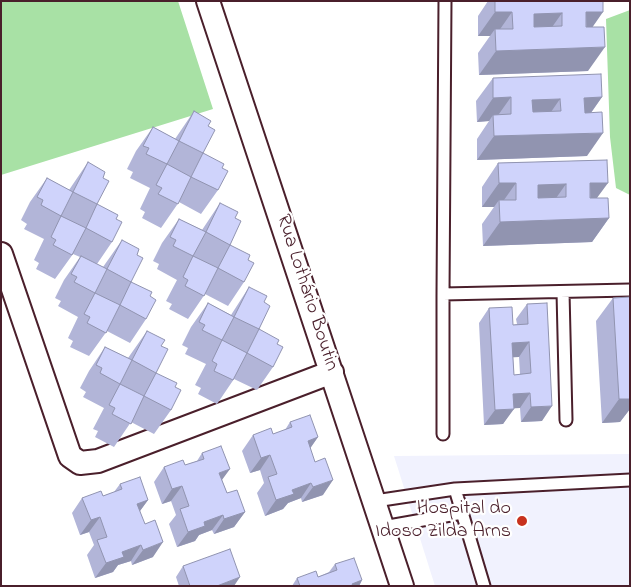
<!DOCTYPE html>
<html>
<head>
<meta charset="utf-8">
<style>
  body { margin:0 }
  #map { position:relative; width:631px; height:587px; overflow:hidden; background:#fff; font-family:"Indie Flower",sans-serif }
  canvas { display:block }
  .frame { position:absolute; inset:0; border:2px solid #4a1f2b; pointer-events:none }
</style>
</head>
<body>
<div id="map">
<canvas width="631" height="587"></canvas>
<div class="frame"></div>
</div>
<script>
const c = document.querySelector('canvas').getContext('2d');
c.lineJoin = 'round';
function fill(path, color) {
  c.fillStyle = color;
  c.fill(path, 'evenodd');
}
function shape(rows) {
  const path = new Path2D();
  for (const r of rows) {
    path.moveTo(r[0], r[1]);
    for (let i = 2; i < r.length; i += 2) path.lineTo(r[i], r[i + 1]);
  }
  return path;
}
function stroke(path, color, width, dash) {
  c.strokeStyle = color;
  c.lineWidth = width;
  c.lineCap = dash ? 'butt' : 'round';
  c.setLineDash(dash || []);
  c.stroke(path);
}
function drawText(font, color, halo, rows, align = 'center') {
  c.font = font + ' "Indie Flower",sans-serif';
  c.lineWidth = 4.5;
  c.setLineDash([]);
  c.textBaseline = 'middle';
  c.strokeStyle = halo;
  c.fillStyle = color;
  for (const [text, x, y, turn = 0] of rows) {
    c.save();
    c.translate(x, y);
    c.rotate((+turn || 0) * Math.PI / 180);
    c.textAlign = isNaN(turn) ? turn : align;
    if (halo) c.strokeText(text, 0, 0);
    c.fillText(text, 0, 0);
    c.restore();
  }
}
fill(shape([
  [630,454,630,586,435,586,394,456]
]), '#f1f2fe');
fill(shape([
  [1,1,178,1,213,109,1,175],
  [630,10,630,195,616,188,610,137,606,19]
]), '#a8e1a5');
const lane = shape([
  [445,1,443,294,630,290],
  [563,292,566,420],
  [443,434,443,294],
  [375,501,455,489],
  [383,527,462,513],
  [484,586,455,489,630,480]
]);
const street = shape([
  [208,1,402,586],
  [1,254,70,456,80,463,98,461,332,372]
]);
stroke(lane, '#4a1f2b', 15);
stroke(street, '#4a1f2b', 26);
stroke(lane, '#fff', 11);
stroke(street, '#fff', 22);
fill(shape([
  [488,1,603,1,592,27,588,71,479,75,478,53,490,36,478,36,478,16],
  [493,78,602,97,591,113,587,156,477,160,477,139,489,121,477,122,476,101],
  [194,111,208,126,203,153,222,168,218,190,201,214,179,202,161,228,142,218,145,212,140,209,150,188,130,178,133,172,127,169,136,151,153,127,175,139],
  [607,160,597,198,609,218,592,242,483,246,482,224,494,207,482,207,482,187,498,163],
  [88,162,103,178,97,204,116,219,112,242,97,264,103,267,122,240,137,255,131,282,150,296,146,319,130,343,107,331,89,356,70,347,73,341,68,338,78,317,58,306,61,301,55,298,64,280,80,257,73,254,55,279,36,269,39,263,34,260,44,239,24,229,27,224,21,220,30,202,47,178,69,190],
  [220,203,235,218,230,245,248,260,244,282,228,306,205,294,188,319,169,309,172,304,166,301,177,280,157,269,159,264,153,261,162,243,179,219,202,230],
  [249,287,264,302,259,329,277,344,273,367,257,390,234,379,217,404,198,394,201,388,195,385,206,364,185,354,188,348,182,345,191,327,208,303,231,315],
  [630,297,630,409,620,422,602,423,596,321,613,298],
  [527,304,542,421,521,422,520,408,513,408,503,424,484,425,479,323,489,308,513,325,517,324,516,319],
  [513,357,519,357,520,374,514,375],
  [147,331,161,346,156,373,175,387,171,410,154,434,131,422,114,447,95,437,98,431,93,429,104,408,83,397,86,392,80,388,89,371,105,347,128,358],
  [290,422,318,437,310,448,323,495,302,502,301,498,288,503,283,509,265,516,257,493,264,483,260,470,250,473,242,451,253,435,273,434,285,430],
  [202,453,222,480,227,493,245,512,234,527,214,534,212,530,199,535,195,541,177,547,169,524,176,515,171,501,162,504,154,482,164,467,185,465,197,461],
  [120,484,148,500,140,511,153,557,132,565,131,561,118,565,113,572,95,578,87,555,94,545,89,532,80,535,72,513,82,498,103,496,114,492],
  [335,564,362,580,359,586,292,586,297,578,318,577,329,572],
  [183,566,234,586,179,586,176,577]
]), '#b2b5d8');
fill(shape([
  [495,12,512,12,496,35,495,29,490,36,478,36],
  [586,12,603,12,587,35],
  [562,13,545,37,517,38,534,14],
  [605,47,588,71,479,75,496,51],
  [511,97,494,121,493,115,489,121,477,122,493,98],
  [602,97,585,121,584,98],
  [560,99,544,122,516,123,532,100],
  [603,133,587,156,477,160,494,136],
  [499,183,516,183,499,207,499,200,494,207,482,207],
  [590,183,608,183,591,206],
  [566,184,549,208,521,209,538,185],
  [609,218,592,242,483,246,500,222],
  [529,342,519,357,501,358,512,343],
  [630,392,630,409,620,422,602,423,619,399],
  [530,393,520,408,502,409,513,394],
  [552,406,542,421,521,422,531,407],
  [514,409,503,424,484,425,495,410],
  [318,437,307,453,308,441],
  [270,455,260,470,250,473,261,458],
  [230,469,219,484,219,473],
  [333,480,323,495,302,502,313,487],
  [311,483,301,498,288,503,283,509,265,516,276,500,292,490],
  [182,486,171,501,162,504,172,489],
  [148,500,137,515,137,504],
  [245,512,234,527,214,534,224,519],
  [223,515,212,530,199,535,195,541,177,547,188,532,204,522],
  [100,517,89,532,80,535,91,520],
  [163,542,153,557,132,565,143,550],
  [141,545,131,561,118,565,113,572,95,578,106,563,122,552],
  [240,577,234,586,217,586],
  [362,580,359,586,351,586,352,584]
]), '#9194b0');
const building = shape([
  [495,1,603,1,603,12,586,12,586,27,604,27,605,47,496,51,495,29,513,29,512,12,495,12,495,1],
  [562,13,562,26,534,27,534,14,562,13],
  [601,74,602,97,584,98,585,113,602,112,603,133,494,136,493,115,511,114,511,97,493,98,493,78,601,74],
  [560,99,561,111,533,112,532,100,560,99],
  [194,111,211,121,208,126,215,130,203,153,179,141,194,111],
  [153,127,179,141,167,164,146,154,149,148,143,146,153,127],
  [203,153,224,164,222,168,228,171,218,190,191,177,203,153],
  [607,160,608,183,590,183,590,198,608,198,609,218,500,222,499,200,516,200,516,183,499,183,498,163,607,160],
  [566,184,566,197,538,198,538,185,566,184],
  [88,162,105,172,103,178,109,181,97,204,118,215,116,219,122,222,112,242,86,228,97,204,73,192,88,162],
  [167,164,191,177,178,204,158,194,162,188,156,185,167,164],
  [47,178,73,192,61,216,41,205,43,200,37,197,47,178],
  [220,203,238,212,235,218,241,221,230,245,206,232,220,203],
  [61,216,86,228,72,255,53,245,56,240,51,237,61,216],
  [179,219,206,232,193,256,218,268,204,296,185,286,188,280,183,277,193,256,173,246,176,240,170,237,179,219],
  [122,240,139,249,137,255,143,258,131,282,107,269,122,240],
  [230,245,250,255,248,260,254,263,244,282,218,268,230,245],
  [81,256,107,269,95,293,120,305,106,333,87,323,90,317,84,314,95,293,74,282,77,277,71,274,81,256],
  [131,282,152,292,150,296,156,300,146,319,120,305,131,282],
  [249,287,267,296,264,302,270,306,259,329,234,317,249,287],
  [630,297,630,399,619,399,613,298,630,297],
  [208,303,234,317,222,340,247,353,233,380,214,371,217,364,212,361,222,340,202,330,205,325,199,322,208,303],
  [547,303,552,406,531,407,530,393,513,394,514,409,495,410,489,308,512,307,513,325,528,324,527,304,547,303],
  [529,342,531,373,514,375,512,343,529,342],
  [259,329,279,340,277,344,283,347,273,367,247,353,259,329],
  [147,331,165,340,161,346,168,349,156,373,177,383,175,387,181,390,171,410,144,396,156,373,132,360,147,331],
  [105,347,132,360,120,384,144,396,131,424,112,414,115,408,109,405,120,384,100,373,102,368,96,365,105,347],
  [310,415,318,437,308,441,315,462,325,458,333,480,313,487,311,483,292,490,294,494,276,500,268,477,277,474,270,455,261,458,253,435,271,428,273,434,292,427,290,422,310,415],
  [221,446,230,469,219,473,227,493,237,490,245,512,224,519,223,515,204,522,205,526,188,532,180,509,189,506,182,486,172,489,164,467,183,460,185,465,204,459,202,453,221,446],
  [140,477,148,500,137,504,145,524,155,520,163,542,143,550,141,545,122,552,124,557,106,563,97,540,107,537,100,517,91,520,82,498,101,491,103,496,122,489,120,484,140,477],
  [230,549,240,577,217,586,190,586,183,566,230,549],
  [354,558,362,580,352,584,353,586,300,586,297,578,316,571,318,577,337,570,335,564,354,558]
]);
fill(building, '#cfd3fb');
stroke(building, '#9194b0', 1);
for (const [x, y, r, color] of [
  [522,521,6,"#c8321e"]
]) {
  const dot = new Path2D();
  dot.arc(x, y, r, 0, 2 * Math.PI);
  c.fillStyle = color;
  c.fill(dot);
  stroke(dot, '#fff', 2);
}
drawText('20px', '#4a1f2b', '#fff', [
  ["Rua Lothário Boutin",306,293,72]
]);
drawText('20px', '#4a1f2b', '#fff', [
  ["Hospital do",511,510],
  ["Idoso Zilda Arns",511,533]
], 'right');
</script>
</body>
</html>
